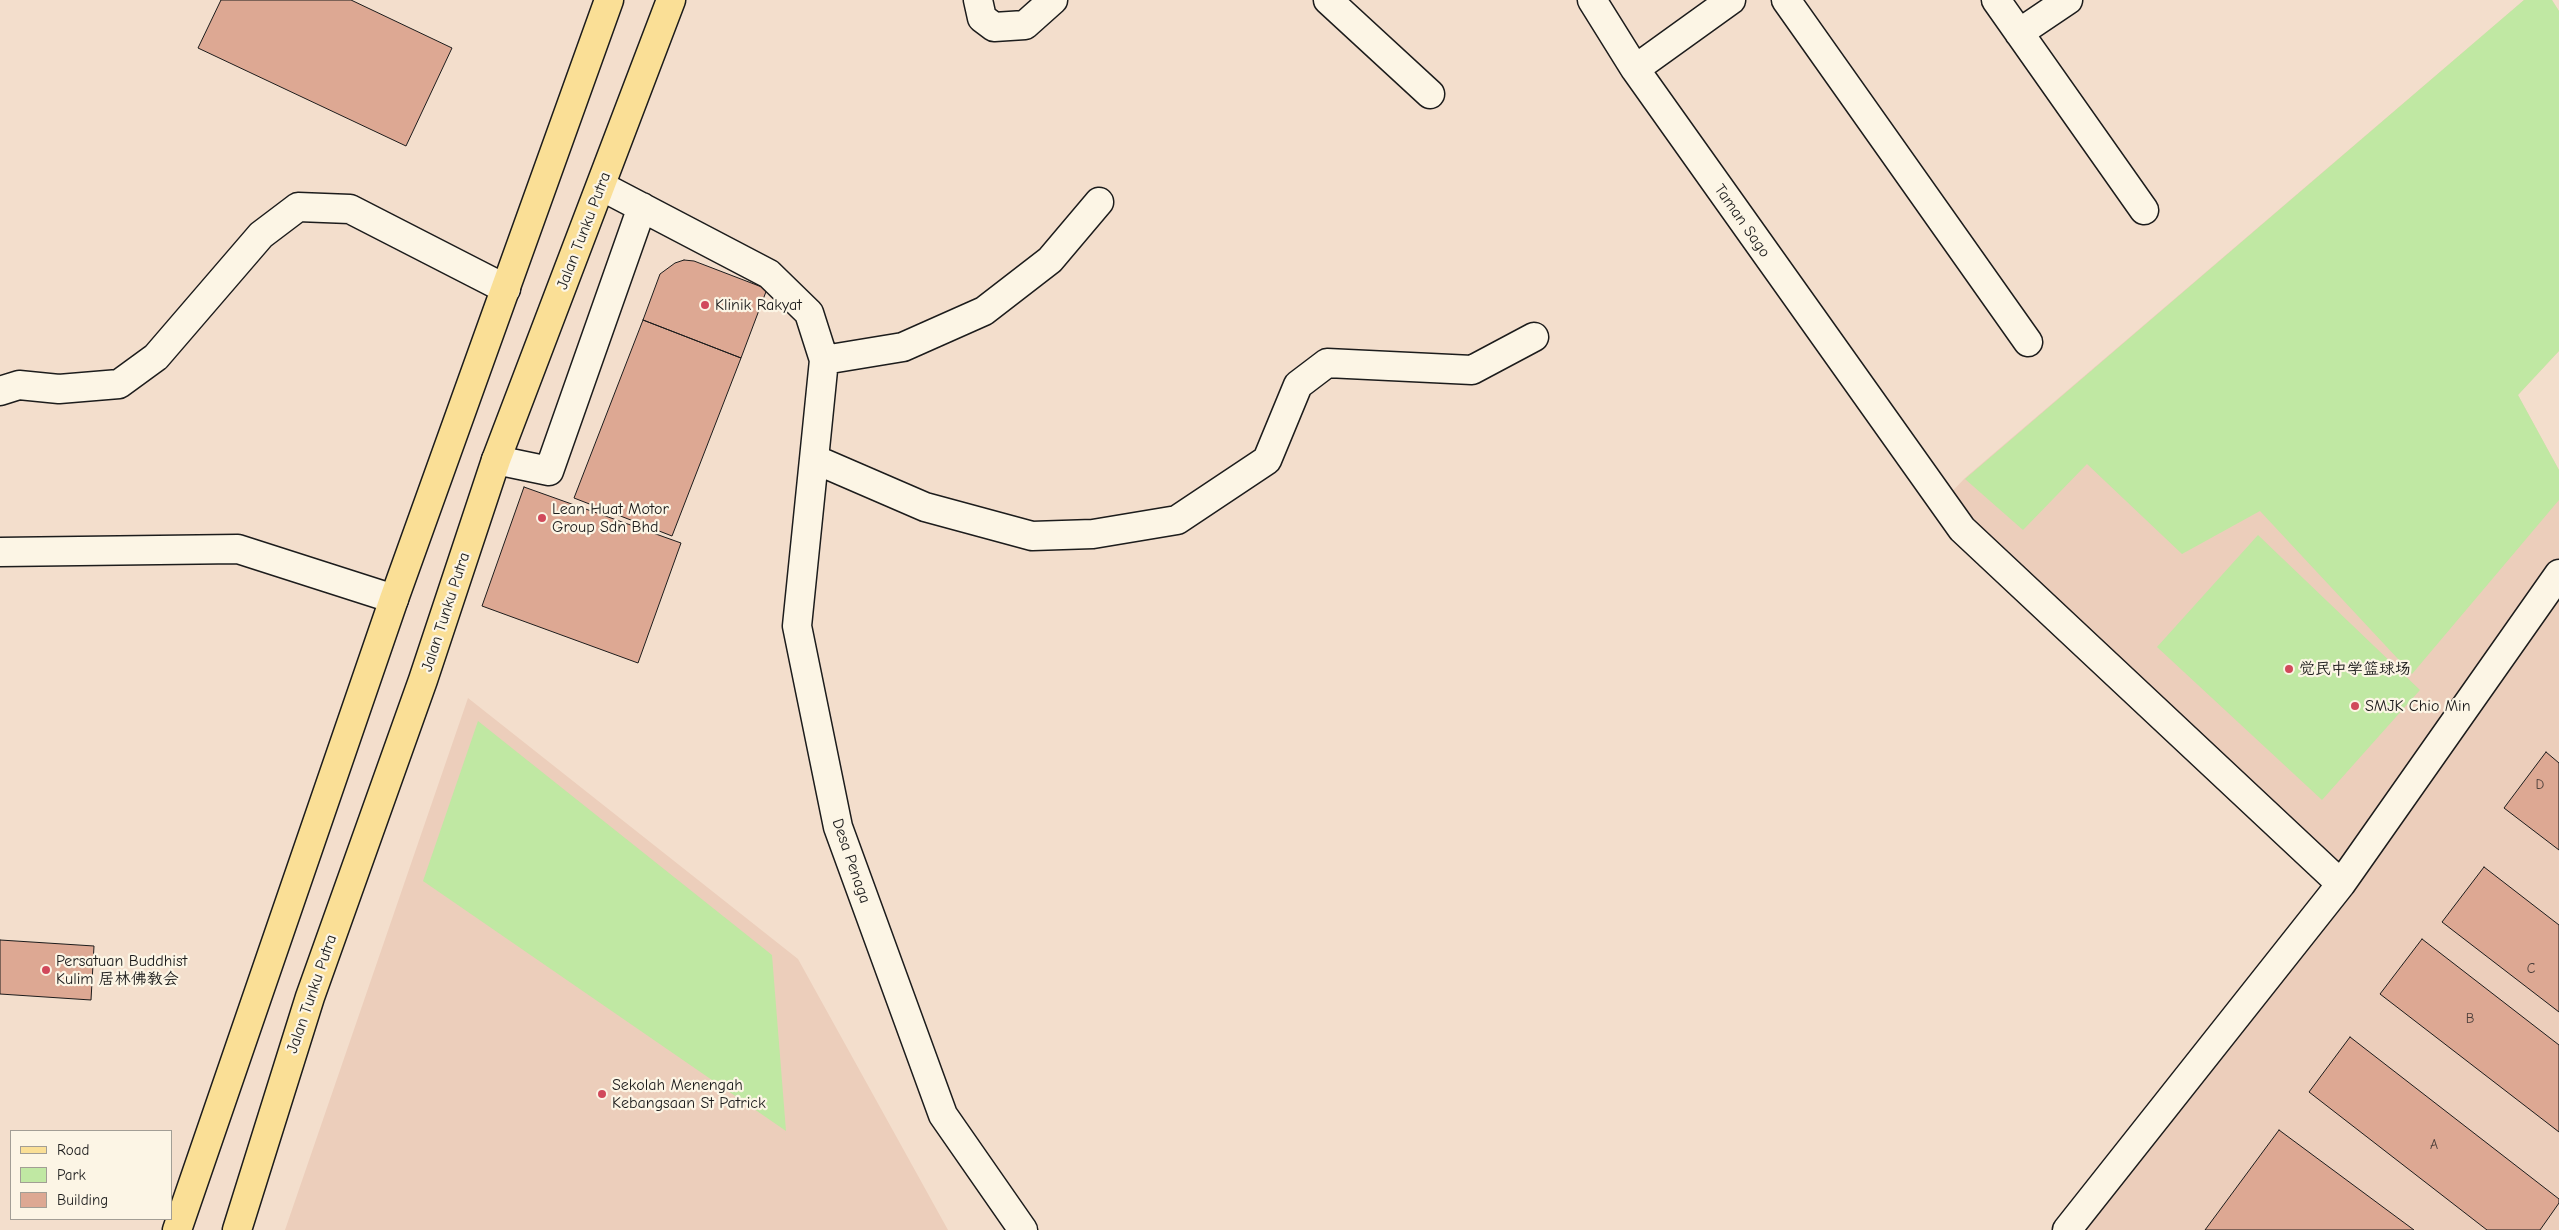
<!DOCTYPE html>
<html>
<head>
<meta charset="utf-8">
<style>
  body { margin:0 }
  #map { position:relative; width:2559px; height:1230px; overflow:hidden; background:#f3decc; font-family:"Comic Neue",sans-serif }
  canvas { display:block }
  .legend { position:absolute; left:10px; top:1130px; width:162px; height:90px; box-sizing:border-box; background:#fcf5e5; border:1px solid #a29e95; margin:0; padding:6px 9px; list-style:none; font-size:15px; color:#1c1c1c }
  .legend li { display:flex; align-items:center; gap:10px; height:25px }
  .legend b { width:25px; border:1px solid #a29e95 }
</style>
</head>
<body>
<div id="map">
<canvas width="2559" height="1230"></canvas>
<ul class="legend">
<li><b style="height:6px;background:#fadf96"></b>Road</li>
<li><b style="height:14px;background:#c0e8a3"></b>Park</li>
<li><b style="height:14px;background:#dda893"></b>Building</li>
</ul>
</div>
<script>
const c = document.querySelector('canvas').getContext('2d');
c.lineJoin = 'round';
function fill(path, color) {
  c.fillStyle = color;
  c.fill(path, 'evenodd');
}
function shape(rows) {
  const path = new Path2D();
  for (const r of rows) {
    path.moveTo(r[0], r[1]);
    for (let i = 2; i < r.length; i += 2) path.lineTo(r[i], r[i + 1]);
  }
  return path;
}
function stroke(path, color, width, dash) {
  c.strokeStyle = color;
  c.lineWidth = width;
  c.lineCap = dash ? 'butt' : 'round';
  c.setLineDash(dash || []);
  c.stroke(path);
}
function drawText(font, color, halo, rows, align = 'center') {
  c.font = font + ' "Comic Neue","LXGW WenKai TC",sans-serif';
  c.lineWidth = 4.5;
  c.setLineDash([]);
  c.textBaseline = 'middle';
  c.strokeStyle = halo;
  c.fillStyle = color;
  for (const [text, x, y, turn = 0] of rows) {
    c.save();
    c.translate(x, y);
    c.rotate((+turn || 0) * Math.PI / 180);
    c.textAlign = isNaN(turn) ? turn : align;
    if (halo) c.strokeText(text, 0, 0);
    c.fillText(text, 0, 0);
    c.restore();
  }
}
fill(shape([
  [2524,0,2552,0,2559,11,2559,351,2518,395,2559,470,2559,1230,2067,1230,2341,884,1942,502,1965,478],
  [468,698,798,959,948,1230,285,1230]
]), '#eccebb');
fill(shape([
  [2524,0,2552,0,2559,11,2559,351,2518,395,2559,470,2559,500,2412,674,2260,511,2182,554,2087,464,2023,530,1965,479],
  [2258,535,2420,690,2322,800,2157,647],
  [478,721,772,955,786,1131,423,881]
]), '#c0e8a3');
const building = shape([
  [221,0,351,0,452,48,406,146,198,48,221,0],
  [684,260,694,261,767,289,741,358,643,320,660,274,675,263,684,260],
  [643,320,741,358,672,536,574,498,643,320],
  [524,487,681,543,638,663,482,606,524,487],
  [2546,752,2559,763,2559,850,2504,808,2546,752],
  [2484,867,2559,925,2559,1012,2442,922,2484,867],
  [2422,939,2559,1045,2559,1132,2380,994,2422,939],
  [0,940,94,946,91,1000,0,994,0,940],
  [2350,1037,2559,1199,2559,1203,2540,1230,2487,1230,2309,1092,2350,1037],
  [2279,1130,2414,1230,2205,1230,2279,1130]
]);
fill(building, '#dda893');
stroke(building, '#1c1c1c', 1);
const minor = shape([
  [978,0,982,18,994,27,1025,25,1053,0],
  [1328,0,1430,94],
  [1592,0,1635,69,1962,529,2341,884],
  [1786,0,2028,342],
  [1996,0,2144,210],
  [2019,33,2068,0],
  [1635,69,1731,0],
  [601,186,769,274,809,313,824,360,814,459,925,507,1032,536,1093,534,1177,520,1267,460,1298,385,1327,363,1472,370,1534,337],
  [824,360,903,347,984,311,1050,260,1099,202],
  [0,391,19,385,59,389,119,384,156,357,261,235,298,207,350,209,506,289],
  [814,459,797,626,838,827,943,1115,1023,1230],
  [496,460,549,471,642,207],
  [0,552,238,549,394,599],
  [2067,1230,2341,884,2559,574]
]);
const major = shape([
  [177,1230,394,599,609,0],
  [237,1230,310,997,423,680,496,460,671,0]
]);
stroke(minor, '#1c1c1c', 31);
stroke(major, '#1c1c1c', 31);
stroke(minor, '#fcf5e5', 28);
stroke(major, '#fadf96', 28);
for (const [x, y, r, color] of [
  [705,305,5,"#d1495b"],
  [542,518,5,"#d1495b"],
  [2289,669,5,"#d1495b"],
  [2355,706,5,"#d1495b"],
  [46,970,5,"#d1495b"],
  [602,1094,5,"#d1495b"]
]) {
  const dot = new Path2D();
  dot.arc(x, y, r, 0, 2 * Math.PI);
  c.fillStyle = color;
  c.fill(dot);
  stroke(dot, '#fcf5e5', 2);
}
drawText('14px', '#4c3f3a', null, [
  ["D",2540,785],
  ["C",2531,969],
  ["B",2470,1019],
  ["A",2434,1145]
]);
drawText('16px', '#1c1c1c', '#fcf5e5', [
  ["Taman Sago",1742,221,55],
  ["Jalan Tunku Putra",584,231,-69],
  ["Jalan Tunku Putra",446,612,-72],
  ["Desa Penaga",851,861,71],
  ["Jalan Tunku Putra",312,994,-71]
]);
drawText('16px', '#1c1c1c', '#fcf5e5', [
  ["Klinik Rakyat",715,305],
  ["Lean Huat Motor",552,509],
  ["Group Sdn Bhd",552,527],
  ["觉民中学篮球场",2299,669],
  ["SMJK Chio Min",2365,706],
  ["Persatuan Buddhist",56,961],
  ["Kulim 居林佛教会",56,979],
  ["Sekolah Menengah",612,1085],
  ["Kebangsaan St Patrick",612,1103]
], 'left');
</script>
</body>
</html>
